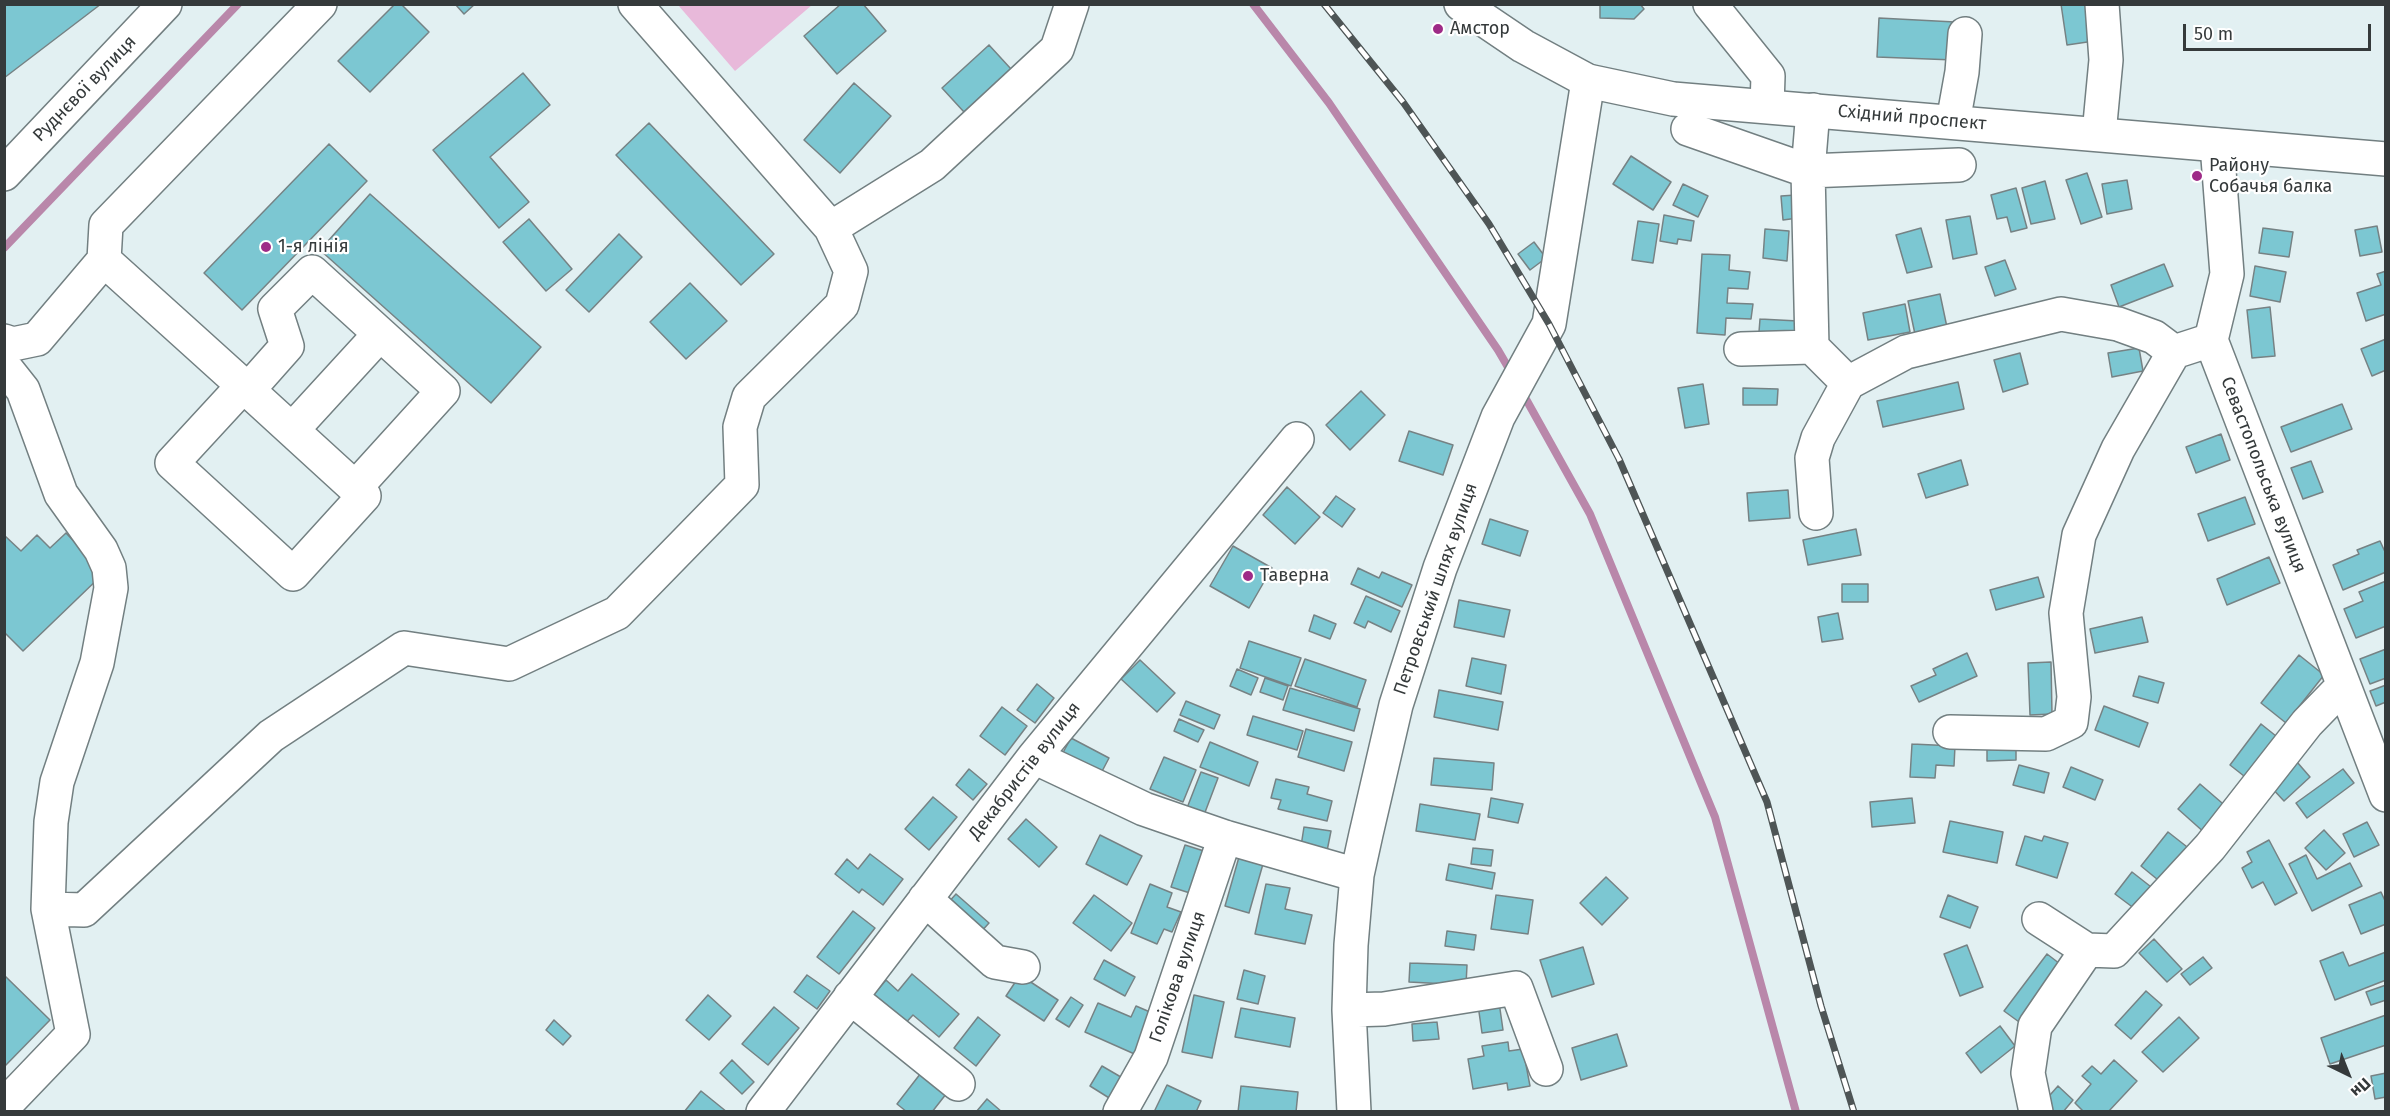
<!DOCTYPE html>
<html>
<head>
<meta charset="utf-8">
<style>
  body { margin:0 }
  #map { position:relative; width:2390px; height:1116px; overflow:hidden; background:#e2f0f2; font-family:"Fira Sans",sans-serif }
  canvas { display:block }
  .frame { position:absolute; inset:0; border:6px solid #353a3b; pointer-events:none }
  .north { position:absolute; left:2318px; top:1044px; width:60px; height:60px; -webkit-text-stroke:4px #fff; paint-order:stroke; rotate:137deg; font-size:16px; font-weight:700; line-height:24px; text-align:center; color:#353a3b }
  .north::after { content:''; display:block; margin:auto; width:21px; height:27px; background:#353a3b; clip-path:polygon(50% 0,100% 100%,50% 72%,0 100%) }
  .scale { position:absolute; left:2183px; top:24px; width:188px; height:27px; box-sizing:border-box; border:3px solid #353a3b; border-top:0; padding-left:8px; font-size:18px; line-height:21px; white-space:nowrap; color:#353a3b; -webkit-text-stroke:4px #fff; paint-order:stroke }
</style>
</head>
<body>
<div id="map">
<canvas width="2390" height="1116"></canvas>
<div class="frame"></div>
<div class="north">Пн</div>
<div class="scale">50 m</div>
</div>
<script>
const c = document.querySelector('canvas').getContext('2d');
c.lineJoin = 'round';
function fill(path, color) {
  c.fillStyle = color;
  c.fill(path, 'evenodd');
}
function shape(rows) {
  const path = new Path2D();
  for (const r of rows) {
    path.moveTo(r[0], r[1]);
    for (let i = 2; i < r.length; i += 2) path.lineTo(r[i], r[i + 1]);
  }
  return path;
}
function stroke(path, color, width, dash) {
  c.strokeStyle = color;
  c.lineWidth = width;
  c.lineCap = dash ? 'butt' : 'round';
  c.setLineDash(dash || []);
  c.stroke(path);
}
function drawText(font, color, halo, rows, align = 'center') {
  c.font = font + ' "Fira Sans",sans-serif';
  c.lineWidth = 4.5;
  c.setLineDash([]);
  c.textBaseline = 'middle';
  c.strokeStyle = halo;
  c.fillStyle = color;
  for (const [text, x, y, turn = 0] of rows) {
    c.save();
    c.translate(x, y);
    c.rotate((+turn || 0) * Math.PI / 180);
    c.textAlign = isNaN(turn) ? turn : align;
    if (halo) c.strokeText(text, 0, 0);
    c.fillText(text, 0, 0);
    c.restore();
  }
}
fill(shape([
  [678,5,812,5,735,71]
]), '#e8b9da');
stroke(shape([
  [1253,4,1329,103,1498,350,1512,374],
  [4,248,238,4],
  [1522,392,1590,514,1715,817,1796,1112]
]), '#b987aa', 8);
const building = shape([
  [4,4,101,4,4,78,4,4],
  [395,4,401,4,429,32,370,92,338,61,395,4],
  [455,4,475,4,464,14,455,4],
  [841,4,863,4,886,31,837,74,804,36,841,4],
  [1600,4,1640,4,1644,9,1634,19,1600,18,1600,4],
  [2061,4,2096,4,2101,40,2067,45,2061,4],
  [1879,18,1955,22,1954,60,1877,57,1879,18],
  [989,45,1011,69,964,112,942,88,989,45],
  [523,73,550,105,490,157,529,202,499,228,433,150,523,73],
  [854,83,891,116,840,173,804,140,854,83],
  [649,123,774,254,741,285,616,155,649,123],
  [329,144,367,181,242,310,204,273,329,144],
  [1631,156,1671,182,1653,210,1613,184,1631,156],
  [2087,173,2102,217,2081,224,2066,180,2087,173],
  [2127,180,2132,209,2107,214,2102,184,2127,180],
  [2045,181,2055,219,2031,224,2022,188,2045,181],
  [1683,184,1708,196,1698,217,1673,205,1683,184],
  [2016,188,2027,228,2011,232,2007,217,1997,219,1991,195,2016,188],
  [370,194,541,347,491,403,320,250,370,194],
  [1796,195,1798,218,1783,220,1781,196,1796,195],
  [1664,215,1694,221,1691,241,1678,239,1677,244,1660,241,1664,215],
  [1970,216,1977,254,1953,259,1946,220,1970,216],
  [529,219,572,269,546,291,503,242,529,219],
  [1638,221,1659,224,1653,263,1632,260,1638,221],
  [2377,226,2382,252,2360,256,2355,230,2377,226],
  [1921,228,1932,267,1907,273,1896,235,1921,228],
  [2263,228,2293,232,2289,257,2259,253,2263,228],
  [1765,229,1789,231,1787,261,1763,258,1765,229],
  [619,234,642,257,589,312,566,290,619,234],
  [1534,242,1546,258,1530,270,1518,254,1534,242],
  [1702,254,1730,255,1729,270,1750,272,1748,289,1728,288,1727,303,1753,304,1751,319,1726,318,1725,335,1697,333,1702,254],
  [2005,260,2016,289,1995,296,1985,267,2005,260],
  [2164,264,2173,286,2119,307,2111,285,2164,264],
  [2255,266,2286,272,2280,302,2250,296,2255,266],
  [2386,271,2386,314,2366,321,2357,293,2381,285,2377,274,2386,271],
  [690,283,727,321,686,359,650,322,690,283],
  [1940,294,1948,332,1916,339,1908,301,1940,294],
  [1905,304,1910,332,1868,340,1863,313,1905,304],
  [2270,307,2275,356,2252,358,2247,310,2270,307],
  [1760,319,1798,321,1797,334,1759,332,1760,319],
  [2386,339,2386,370,2372,376,2361,349,2386,339],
  [2139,348,2143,371,2112,377,2108,353,2139,348],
  [2020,353,2028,384,2003,392,1994,360,2020,353],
  [1958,382,1964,409,1883,427,1877,401,1958,382],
  [1703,384,1709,424,1685,428,1678,388,1703,384],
  [1743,388,1778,389,1777,405,1743,405,1743,388],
  [1361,391,1385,415,1350,450,1326,425,1361,391],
  [2342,404,2352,429,2291,452,2281,427,2342,404],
  [1409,431,1453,445,1443,475,1399,461,1409,431],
  [2221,434,2230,460,2196,473,2186,447,2221,434],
  [1961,460,1968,485,1926,498,1918,474,1961,460],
  [2311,461,2323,492,2303,499,2291,468,2311,461],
  [1287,487,1320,517,1295,544,1263,515,1287,487],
  [1788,490,1790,518,1749,521,1747,493,1788,490],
  [1336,496,1355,509,1342,527,1323,513,1336,496],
  [2245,497,2255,524,2208,541,2198,514,2245,497],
  [1490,519,1528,531,1520,556,1482,544,1490,519],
  [1856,529,1861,555,1808,565,1803,540,1856,529],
  [66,533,104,573,23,651,4,632,4,535,21,551,37,535,50,548,66,533],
  [2380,541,2386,554,2386,572,2343,590,2333,565,2359,554,2357,550,2380,541],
  [1233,546,1272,568,1249,608,1210,586,1233,546],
  [2269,557,2280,583,2227,605,2217,579,2269,557],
  [1358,568,1379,578,1382,572,1412,585,1402,607,1351,584,1358,568],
  [2038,577,2044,597,1996,610,1990,590,2038,577],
  [2386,581,2386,626,2356,638,2344,609,2363,601,2359,592,2386,581],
  [1842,584,1868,584,1868,602,1842,602,1842,584],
  [1366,596,1400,611,1391,632,1368,621,1365,628,1354,623,1366,596],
  [1459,600,1510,610,1504,637,1454,627,1459,600],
  [1838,613,1843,639,1822,642,1818,617,1838,613],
  [1314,615,1336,624,1330,639,1309,631,1314,615],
  [2142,617,2148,642,2095,653,2090,629,2142,617],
  [1249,641,1301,658,1291,686,1240,668,1249,641],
  [2386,649,2386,678,2370,684,2360,659,2386,649],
  [1967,653,1977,676,1919,702,1911,686,1936,675,1933,669,1967,653],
  [2299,655,2324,675,2286,723,2261,703,2299,655],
  [1472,658,1506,665,1501,694,1466,686,1472,658],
  [1305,659,1366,680,1357,707,1295,686,1305,659],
  [1140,660,1175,693,1157,712,1121,679,1140,660],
  [2051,662,2052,714,2030,715,2028,663,2051,662],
  [1237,669,1258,678,1251,695,1230,686,1237,669],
  [2139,676,2164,683,2158,703,2133,696,2139,676],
  [1265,678,1288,686,1283,700,1260,692,1265,678],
  [1037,684,1054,698,1035,723,1017,710,1037,684],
  [2386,685,2386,702,2376,706,2370,691,2386,685],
  [1290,688,1360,709,1354,731,1283,710,1290,688],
  [1439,690,1503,702,1498,730,1434,717,1439,690],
  [1186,701,1220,715,1214,729,1180,715,1186,701],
  [2104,706,2148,723,2139,747,2095,730,2104,706],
  [1002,707,1027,726,1005,755,980,736,1002,707],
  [1253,716,1303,731,1297,750,1247,735,1253,716],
  [1179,719,1204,730,1198,742,1174,731,1179,719],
  [2261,724,2281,740,2249,780,2230,765,2261,724],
  [1306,729,1352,742,1344,771,1298,757,1306,729],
  [1071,738,1109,758,1098,779,1060,758,1071,738],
  [1210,742,1258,762,1249,786,1200,767,1210,742],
  [1912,744,1955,746,1954,766,1936,765,1935,778,1910,777,1912,744],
  [2016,748,2016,760,1987,761,1987,749,2016,748],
  [1164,757,1196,770,1183,802,1150,789,1164,757],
  [1434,758,1494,763,1492,790,1431,785,1434,758],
  [2297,762,2310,777,2284,801,2270,786,2297,762],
  [2019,765,2049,773,2044,793,2013,785,2019,765],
  [2071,767,2103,780,2095,800,2063,787,2071,767],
  [969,769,987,784,973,800,956,785,969,769],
  [2343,769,2354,783,2307,818,2296,803,2343,769],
  [1201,772,1218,778,1204,815,1187,808,1201,772],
  [1276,779,1309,787,1307,794,1332,801,1327,821,1278,809,1281,800,1271,798,1276,779],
  [2200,784,2229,809,2206,834,2178,809,2200,784],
  [933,797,957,817,929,850,905,829,933,797],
  [1491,798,1523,804,1518,823,1488,817,1491,798],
  [1912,798,1915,823,1872,827,1870,802,1912,798],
  [1420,804,1480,814,1475,840,1416,831,1420,804],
  [1026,819,1057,847,1039,867,1008,839,1026,819],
  [1950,821,2003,832,1997,863,1943,852,1950,821],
  [2367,822,2379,845,2354,857,2343,834,2367,822],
  [1304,827,1331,831,1327,851,1301,846,1304,827],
  [2324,830,2345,853,2326,870,2305,848,2324,830],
  [2168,832,2191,850,2163,884,2141,866,2168,832],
  [1100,835,1142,856,1127,885,1086,864,1100,835],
  [2025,836,2042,841,2044,836,2068,843,2057,878,2016,865,2025,836],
  [2269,840,2297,893,2275,905,2263,882,2252,888,2242,868,2252,862,2247,852,2269,840],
  [1185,845,1207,852,1193,894,1171,887,1185,845],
  [1473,848,1493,850,1491,866,1471,864,1473,848],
  [870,854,903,879,883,905,862,889,859,893,835,874,847,859,858,869,870,854],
  [2306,855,2317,879,2350,863,2362,886,2312,911,2289,864,2306,855],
  [1239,857,1263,864,1249,913,1225,906,1239,857],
  [1449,864,1495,873,1492,889,1446,880,1449,864],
  [2132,872,2155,890,2139,912,2115,894,2132,872],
  [1606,877,1628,898,1602,925,1580,903,1606,877],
  [1150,884,1172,893,1167,907,1181,912,1172,932,1164,929,1157,944,1131,933,1150,884],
  [1266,884,1290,888,1285,909,1312,915,1305,944,1255,934,1266,884],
  [2381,892,2386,903,2386,924,2361,934,2349,905,2381,892],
  [956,894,989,923,970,944,937,915,956,894],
  [1094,895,1132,923,1111,951,1073,923,1094,895],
  [1496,895,1533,900,1528,934,1491,929,1496,895],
  [1948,895,1978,907,1970,928,1940,917,1948,895],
  [853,911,875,928,839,974,817,957,853,911],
  [1447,931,1476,935,1474,950,1445,946,1447,931],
  [2154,939,2182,969,2167,982,2139,953,2154,939],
  [1967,945,1983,987,1960,996,1944,954,1967,945],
  [1583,947,1594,984,1552,997,1540,960,1583,947],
  [2343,952,2349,966,2386,952,2386,980,2335,1000,2320,961,2343,952],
  [2047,954,2068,970,2026,1027,2004,1011,2047,954],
  [2203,957,2212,968,2190,985,2181,974,2203,957],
  [1104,960,1135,977,1125,996,1094,979,1104,960],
  [1410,963,1467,965,1466,985,1409,982,1410,963],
  [1244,970,1265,976,1258,1004,1237,999,1244,970],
  [912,974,959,1014,939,1037,913,1015,902,1027,870,999,886,980,898,991,912,974],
  [4,975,50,1020,4,1067,4,975],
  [807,975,830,991,817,1009,794,992,807,975],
  [1020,975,1058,1000,1044,1021,1006,996,1020,975],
  [2386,985,2386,1000,2371,1005,2366,992,2386,985],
  [2146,991,2162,1005,2131,1039,2115,1025,2146,991],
  [708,995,731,1016,709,1040,686,1020,708,995],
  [1194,995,1224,1002,1212,1058,1182,1052,1194,995],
  [1071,997,1083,1005,1069,1027,1056,1019,1071,997],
  [1499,1002,1503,1030,1482,1033,1478,1005,1499,1002],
  [1098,1003,1131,1017,1136,1006,1157,1015,1139,1056,1085,1032,1098,1003],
  [774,1007,799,1028,768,1065,742,1044,774,1007],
  [1241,1008,1295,1018,1290,1047,1235,1037,1241,1008],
  [2386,1015,2386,1045,2330,1064,2321,1038,2386,1015],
  [978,1017,1000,1035,976,1066,954,1048,978,1017],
  [2179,1017,2199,1038,2163,1072,2142,1052,2179,1017],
  [554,1020,571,1036,563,1045,546,1030,554,1020],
  [1437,1022,1439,1039,1413,1041,1412,1024,1437,1022],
  [2000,1026,2015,1046,1981,1073,1966,1053,2000,1026],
  [1617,1034,1627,1066,1581,1080,1572,1048,1617,1034],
  [1508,1042,1509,1051,1523,1049,1530,1086,1508,1090,1507,1083,1473,1089,1468,1059,1484,1056,1482,1046,1508,1042],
  [732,1060,754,1082,742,1094,720,1073,732,1060],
  [2114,1060,2137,1081,2108,1112,2084,1112,2075,1103,2091,1084,2082,1076,2092,1066,2101,1074,2114,1060],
  [1102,1066,1126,1080,1114,1101,1090,1086,1102,1066],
  [924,1069,950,1089,932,1112,907,1112,897,1104,924,1069],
  [2386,1073,2386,1097,2375,1099,2371,1076,2386,1073],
  [1167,1085,1201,1101,1196,1112,1154,1112,1167,1085],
  [1241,1086,1298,1092,1296,1112,1238,1112,1241,1086],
  [2058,1086,2073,1100,2063,1112,2051,1112,2042,1104,2058,1086],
  [701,1091,727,1112,684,1112,701,1091],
  [987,1099,1002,1112,976,1112,987,1099]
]);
fill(building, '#7cc7d2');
stroke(building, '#768284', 1.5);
const minor = shape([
  [635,4,831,228,932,165,1057,49,1072,4],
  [1710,4,1768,76,1767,106],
  [1813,110,1808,171,1812,347,1848,383],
  [1953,122,1962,72,1965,34],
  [1688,129,1808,171,1959,165],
  [2099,134,2106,60,2102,4],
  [2217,145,2227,274,2211,340,2386,795],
  [4,174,165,4],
  [104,260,196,343,248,390,364,496,293,574,172,463,243,386],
  [4,341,13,344,37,339,104,260,106,225,320,4],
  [1741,349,1812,347],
  [4,366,23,390,61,494,101,550,109,568,111,588,97,663,57,782,51,822,48,909,73,1034,4,1106],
  [248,390,287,346,275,309,312,272,443,391,355,488],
  [292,430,380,334],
  [1816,513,1812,458,1818,438,1848,383,1906,352,2061,314,2118,324,2154,337,2174,352],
  [1950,732,2046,734,2071,722,2074,697,2066,613,2079,535,2118,449,2174,352,2211,340],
  [1034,757,1144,809,1225,837,1357,875],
  [925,899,995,962,1023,967],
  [48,909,84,910,271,736,404,648,509,664,617,613,742,485,740,427,749,397,842,305,851,271,831,228],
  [2039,919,2087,950],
  [850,997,958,1084],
  [1349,1010,1384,1009,1516,988,1546,1069],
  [763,1112,1034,757,1297,439],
  [1120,1112,1151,1057,1225,837],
  [1354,1112,1349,1010,1351,945,1357,875,1366,834,1396,705,1440,568,1498,417,1549,324,1588,81],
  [2036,1112,2028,1073,2035,1026,2087,950,2114,951,2210,847,2307,723,2343,686]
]);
const major = shape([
  [1461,4,1523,46,1588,81,1673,99,2386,159]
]);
stroke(minor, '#727f81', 36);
stroke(major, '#727f81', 36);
stroke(minor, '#fff', 33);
stroke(major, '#fff', 33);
const rail = shape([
  [1324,4,1403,102,1489,224,1549,324,1619,459,1767,802,1821,1006,1854,1112]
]);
stroke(rail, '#4e5556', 7);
stroke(rail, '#fff', 4.5, [14]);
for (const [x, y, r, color] of [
  [1438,29,6,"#9e2b87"],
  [2197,176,6,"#9e2b87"],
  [266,247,6,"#9e2b87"],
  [1248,576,6,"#9e2b87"]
]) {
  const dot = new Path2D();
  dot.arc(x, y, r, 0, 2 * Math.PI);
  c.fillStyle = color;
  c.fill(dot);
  stroke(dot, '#fff', 2);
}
drawText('18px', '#353a3b', '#fff', [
  ["Амстор",1450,29],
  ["Району",2209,166],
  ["Собачья балка",2209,187],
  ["1-я лінія",278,247],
  ["Таверна",1260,576]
], 'left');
drawText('18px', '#353a3b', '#fff', [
  ["Руднєвої вулиця",85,89,-46],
  ["Східний проспект",1912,118,5],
  ["Севастопольська вулиця",2263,475,69],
  ["Петровський шлях вулиця",1436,589,-71],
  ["Декабристів вулиця",1025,771,-52],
  ["Голікова вулиця",1178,977,-71]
]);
</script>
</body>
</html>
